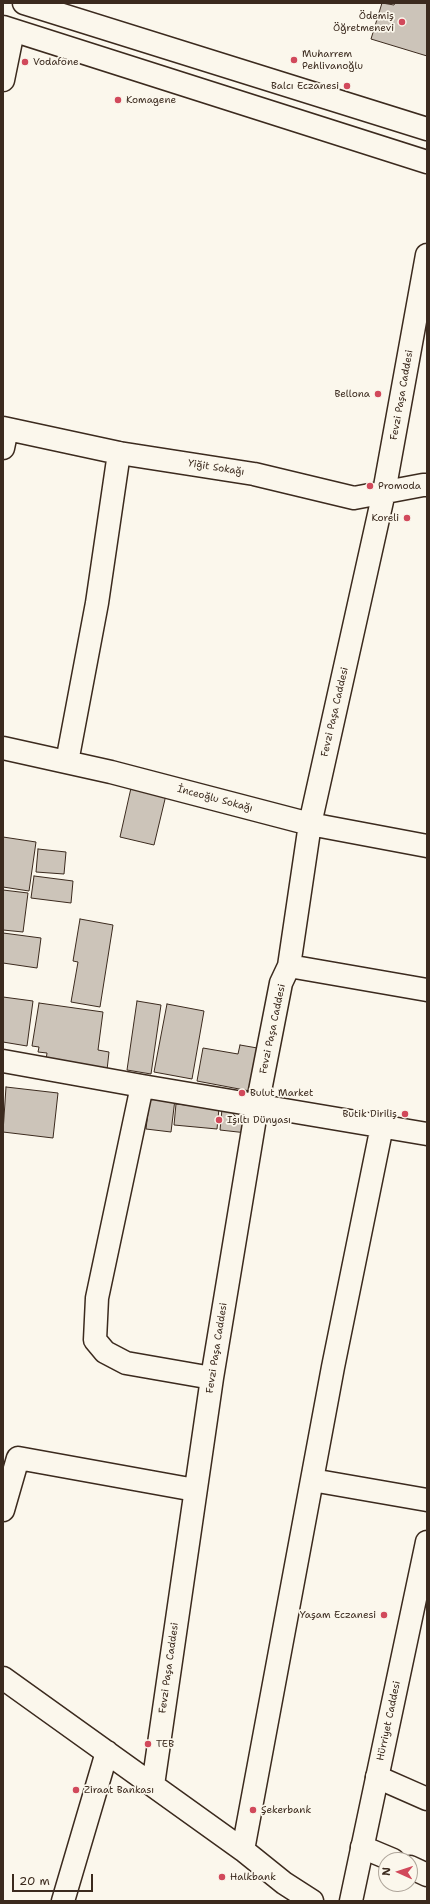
<!DOCTYPE html>
<html>
<head>
<meta charset="utf-8">
<style>
  body { margin:0 }
  #map { position:relative; width:430px; height:1904px; overflow:hidden; background:#fbf7ec; font-family:"Shantell Sans",sans-serif }
  canvas { display:block }
  .frame { position:absolute; inset:0; border:4px solid #3b2a1e; pointer-events:none }
  .north { position:absolute; left:378px; top:1852px; width:40px; height:40px; box-sizing:border-box; background:#fbf7ec; border:1px solid #aea59a; border-radius:50%; rotate:273deg; font-size:11px; font-weight:700; line-height:16px; text-align:center; color:#3b2a1e }
  .north::after { content:''; display:block; margin:auto; width:14px; height:18px; background:#d1495b; clip-path:polygon(50% 0,100% 100%,50% 72%,0 100%) }
  .scale { position:absolute; left:12px; top:1874px; width:81px; height:18px; box-sizing:border-box; border:2px solid #3b2a1e; border-top:0; padding-left:5px; font-size:12px; line-height:14px; white-space:nowrap; color:#3b2a1e; -webkit-text-stroke:3px #fbf7ec; paint-order:stroke }
</style>
</head>
<body>
<div id="map">
<canvas width="430" height="1904"></canvas>
<div class="frame"></div>
<div class="north">N</div>
<div class="scale">20 m</div>
</div>
<script>
const c = document.querySelector('canvas').getContext('2d');
c.lineJoin = 'round';
function fill(path, color) {
  c.fillStyle = color;
  c.fill(path, 'evenodd');
}
function shape(rows) {
  const path = new Path2D();
  for (const r of rows) {
    path.moveTo(r[0], r[1]);
    for (let i = 2; i < r.length; i += 2) path.lineTo(r[i], r[i + 1]);
  }
  return path;
}
function stroke(path, color, width, dash) {
  c.strokeStyle = color;
  c.lineWidth = width;
  c.lineCap = dash ? 'butt' : 'round';
  c.setLineDash(dash || []);
  c.stroke(path);
}
function drawText(font, color, halo, rows, align = 'center') {
  c.font = font + ' "Shantell Sans",sans-serif';
  c.lineWidth = 3.5;
  c.setLineDash([]);
  c.textBaseline = 'middle';
  c.strokeStyle = halo;
  c.fillStyle = color;
  for (const [text, x, y, turn = 0] of rows) {
    c.save();
    c.translate(x, y);
    c.rotate((+turn || 0) * Math.PI / 180);
    c.textAlign = isNaN(turn) ? turn : align;
    if (halo) c.strokeText(text, 0, 0);
    c.fillText(text, 0, 0);
    c.restore();
  }
}
const building = shape([
  [382,3,394,5,395,3,427,3,427,56,371,39,382,3],
  [131,788,166,795,154,845,120,837,131,788],
  [3,837,36,842,29,891,3,887,3,837],
  [38,849,66,852,64,874,36,872,38,849],
  [34,876,73,881,71,903,31,898,34,876],
  [3,890,28,893,23,932,3,930,3,890],
  [80,919,113,925,100,1007,71,1002,78,962,73,961,80,919],
  [3,933,41,938,37,968,3,963,3,933],
  [3,997,33,1001,27,1046,3,1042,3,997],
  [137,1001,161,1005,151,1074,127,1070,137,1001],
  [39,1003,103,1012,98,1050,109,1052,107,1070,46,1060,47,1053,38,1052,39,1047,32,1046,39,1003],
  [167,1004,204,1011,192,1079,154,1072,167,1004],
  [240,1045,263,1049,255,1092,197,1081,203,1048,238,1054,240,1045],
  [6,1087,58,1093,53,1138,3,1132,6,1087],
  [150,1096,175,1099,171,1132,146,1129,150,1096],
  [176,1104,219,1108,217,1129,174,1125,176,1104],
  [222,1109,230,1110,247,1130,247,1133,220,1130,222,1109]
]);
fill(building, '#ccc4b9');
stroke(building, '#3b2a1e', 1);
const minor = shape([
  [3,80,13,31],
  [3,428,119,453,254,474,354,498,423,485,427,485],
  [3,448,7,429],
  [3,748,111,772,310,824,427,846],
  [67,762,97,603,119,453],
  [289,966,427,990],
  [3,1061,142,1086,427,1134],
  [142,1086,97,1298,95,1340,105,1352,126,1363,212,1378],
  [312,1480,427,1500],
  [3,1510,18,1458,195,1490],
  [3,1678,243,1850,284,1883,312,1901],
  [377,1777,427,1799],
  [153,1785,212,1378,257,1106,281,983,289,966,310,824,384,492,427,255],
  [362,1847,393,1860],
  [243,1850,333,1367,382,1126],
  [410,1867,427,1875],
  [63,1901,107,1752]
]);
const tertiary = shape([
  [24,3,427,129],
  [3,27,427,162],
  [351,1901,427,1542]
]);
stroke(minor, '#3b2a1e', 25);
stroke(tertiary, '#3b2a1e', 25);
stroke(minor, '#fbf7ec', 22);
stroke(tertiary, '#fbf7ec', 22);
for (const [x, y, r, color] of [
  [402,22,4,"#d1495b"],
  [294,60,4,"#d1495b"],
  [25,62,4,"#d1495b"],
  [347,86,4,"#d1495b"],
  [118,100,4,"#d1495b"],
  [378,394,4,"#d1495b"],
  [370,486,4,"#d1495b"],
  [407,518,4,"#d1495b"],
  [242,1093,4,"#d1495b"],
  [405,1114,4,"#d1495b"],
  [219,1120,4,"#d1495b"],
  [384,1615,4,"#d1495b"],
  [148,1744,4,"#d1495b"],
  [76,1790,4,"#d1495b"],
  [253,1810,4,"#d1495b"],
  [222,1877,4,"#d1495b"]
]) {
  const dot = new Path2D();
  dot.arc(x, y, r, 0, 2 * Math.PI);
  c.fillStyle = color;
  c.fill(dot);
  stroke(dot, '#fbf7ec', 1.5);
}
drawText('10px', '#3b2a1e', '#fbf7ec', [
  ["Ödemiş",394,16,"right"],
  ["Öğretmenevi",394,28,"right"],
  ["Muharrem",302,54],
  ["Pehlivanoğlu",302,66],
  ["Vodafone",33,62],
  ["Balcı Eczanesi",339,86,"right"],
  ["Komagene",126,100],
  ["Bellona",370,394,"right"],
  ["Promoda",378,486],
  ["Koreli",399,518,"right"],
  ["Bulut Market",250,1093],
  ["Butik Diriliş",397,1114,"right"],
  ["Işıltı Dünyası",227,1120],
  ["Yaşam Eczanesi",376,1615,"right"],
  ["TEB",156,1744],
  ["Ziraat Bankası",84,1790],
  ["Şekerbank",261,1810],
  ["Halkbank",230,1877]
], 'left');
drawText('10px', '#3b2a1e', '#fbf7ec', [
  ["Fevzi Paşa Caddesi",402,395,-80],
  ["Yiğit Sokağı",216,468,9],
  ["Fevzi Paşa Caddesi",335,712,-77],
  ["İnceoğlu Sokağı",215,799,15],
  ["Fevzi Paşa Caddesi",273,1029,-78],
  ["Fevzi Paşa Caddesi",217,1348,-81],
  ["Fevzi Paşa Caddesi",169,1668,-82],
  ["Hürriyet Caddesi",389,1721,-78]
]);
</script>
</body>
</html>
